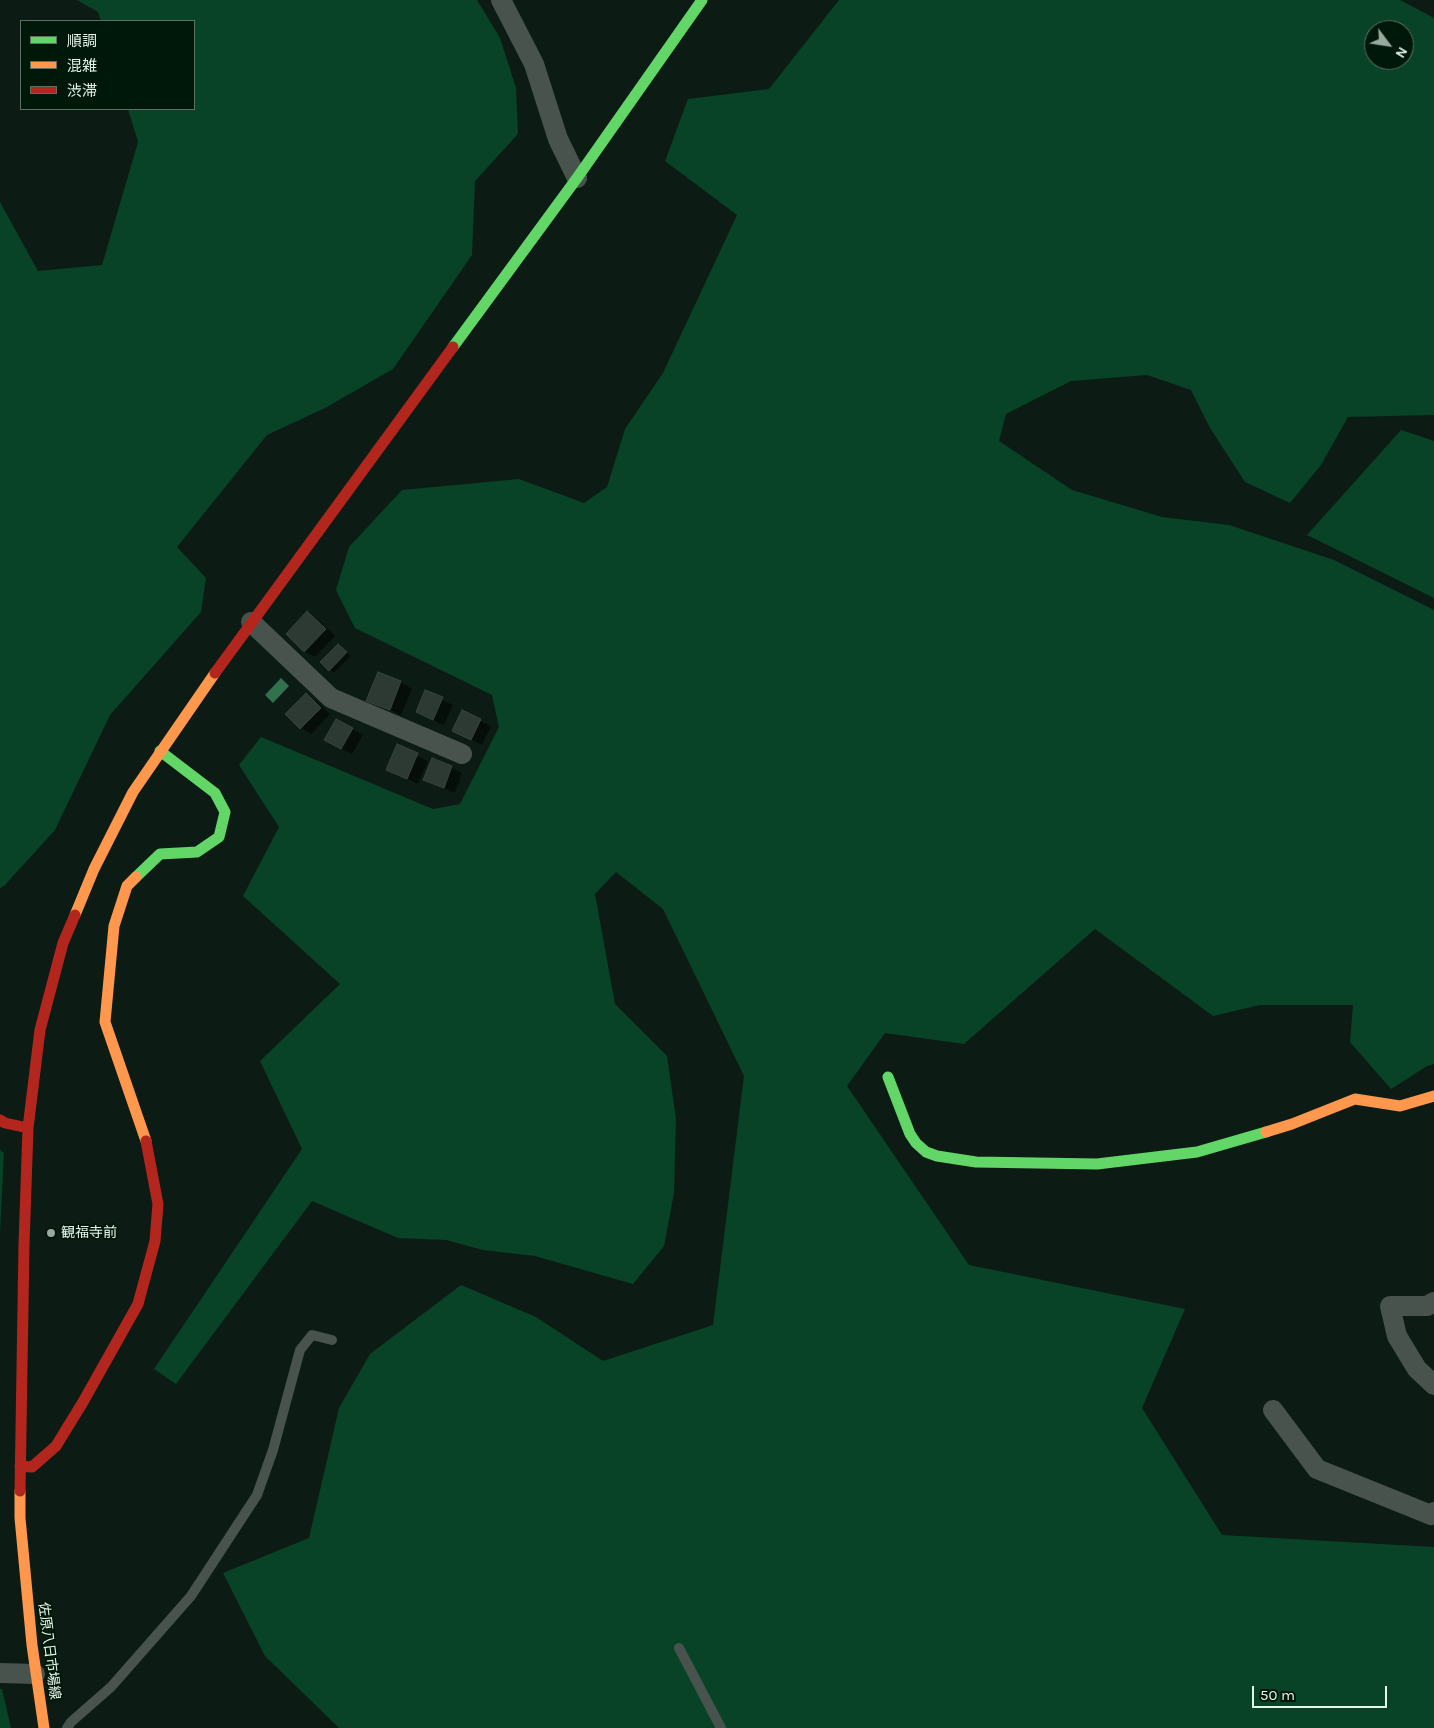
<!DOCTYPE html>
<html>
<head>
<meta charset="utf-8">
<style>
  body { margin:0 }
  #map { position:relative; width:1434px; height:1728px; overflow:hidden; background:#0c1c14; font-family:Karla,"Noto Sans JP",sans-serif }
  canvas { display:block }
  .legend { position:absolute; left:20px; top:20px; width:175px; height:90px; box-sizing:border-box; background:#00180a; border:1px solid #5c7064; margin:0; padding:6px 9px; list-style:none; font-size:15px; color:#e5f5ea }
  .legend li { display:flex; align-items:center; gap:10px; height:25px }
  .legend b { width:25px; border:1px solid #5c7064 }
  .north { position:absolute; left:1364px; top:20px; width:50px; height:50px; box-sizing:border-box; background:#00180a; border:1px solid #5c7064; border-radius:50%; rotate:121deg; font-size:14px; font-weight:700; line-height:20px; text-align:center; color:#e5f5ea }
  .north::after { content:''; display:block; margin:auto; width:18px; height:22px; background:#99a99f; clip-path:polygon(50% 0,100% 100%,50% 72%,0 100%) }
  .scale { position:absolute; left:1252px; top:1686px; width:135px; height:22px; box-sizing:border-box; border:2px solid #e5f5ea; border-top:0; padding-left:6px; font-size:15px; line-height:18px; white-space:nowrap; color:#e5f5ea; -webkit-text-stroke:4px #00180a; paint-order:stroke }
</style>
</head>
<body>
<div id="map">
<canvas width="1434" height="1728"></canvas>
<ul class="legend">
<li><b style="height:6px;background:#63d668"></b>順調</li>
<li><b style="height:6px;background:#ff974d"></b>混雑</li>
<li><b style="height:6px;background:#b3261e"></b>渋滞</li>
</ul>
<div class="north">N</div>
<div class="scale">50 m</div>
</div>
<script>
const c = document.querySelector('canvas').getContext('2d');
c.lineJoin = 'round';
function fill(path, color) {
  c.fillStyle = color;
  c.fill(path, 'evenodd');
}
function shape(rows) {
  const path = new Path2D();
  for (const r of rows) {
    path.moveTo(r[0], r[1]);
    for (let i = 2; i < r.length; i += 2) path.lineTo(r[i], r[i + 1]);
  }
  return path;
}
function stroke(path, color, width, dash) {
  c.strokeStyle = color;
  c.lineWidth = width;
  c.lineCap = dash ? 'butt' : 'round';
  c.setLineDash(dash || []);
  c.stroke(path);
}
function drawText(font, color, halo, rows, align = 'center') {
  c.font = font + ' Karla,"Noto Sans JP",sans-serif';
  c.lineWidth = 4;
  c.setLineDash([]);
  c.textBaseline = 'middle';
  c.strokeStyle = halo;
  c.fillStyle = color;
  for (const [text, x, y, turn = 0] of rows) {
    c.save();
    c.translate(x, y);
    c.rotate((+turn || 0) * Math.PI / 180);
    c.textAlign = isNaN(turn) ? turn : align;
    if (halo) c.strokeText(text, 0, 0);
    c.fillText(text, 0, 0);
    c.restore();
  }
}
fill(shape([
  [77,0,477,0,500,38,516,88,518,134,475,181,472,255,393,369,325,408,267,435,177,547,206,578,201,612,110,715,55,830,4,886,0,888,0,202,38,271,102,265,138,142,128,109,194,109,194,21,101,21,98,12],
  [839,0,1400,0,1434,18,1434,415,1348,417,1321,465,1290,503,1245,482,1210,428,1191,390,1147,375,1071,381,1006,414,999,441,1072,490,1162,517,1229,525,1334,560,1434,610,1434,1064,1427,1066,1391,1089,1350,1042,1353,1005,1260,1005,1213,1016,1095,929,964,1044,885,1033,847,1086,969,1265,1185,1309,1142,1408,1222,1535,1434,1547,1434,1728,339,1728,265,1656,223,1573,309,1538,339,1408,370,1354,461,1285,536,1317,603,1361,713,1325,744,1076,663,909,616,872,595,894,615,1004,667,1056,676,1119,674,1193,664,1246,633,1284,535,1256,483,1250,446,1240,398,1238,312,1201,176,1384,154,1369,302,1149,260,1061,340,984,243,896,279,827,239,765,261,737,433,809,460,804,499,727,492,695,355,628,336,590,349,547,402,490,519,479,584,503,607,487,625,429,663,373,737,215,665,161,688,99,769,89],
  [1374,30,1404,30,1404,60,1374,60],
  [1401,430,1434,441,1434,598,1307,535],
  [0,1150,4,1153,0,1233],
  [0,1689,2,1689,11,1728,0,1728]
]), '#084227');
fill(shape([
  [281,678,289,686,273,703,265,695]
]), '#32714e');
fill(shape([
  [308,613,318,619,335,636,315,657,304,651],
  [338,645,351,656,334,673,330,670],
  [378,674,401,682,412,689,401,715,368,700],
  [426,692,453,705,444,725,417,712],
  [306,695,317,701,330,714,311,734,301,728],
  [462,712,491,726,482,745,453,731],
  [336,720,363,735,352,754,326,740],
  [397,746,428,761,418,784,387,769],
  [433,759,462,773,455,793,425,780]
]), '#0007');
const building = shape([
  [307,611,326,629,304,652,286,634,307,611],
  [338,644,347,652,329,671,320,662,338,644],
  [378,672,401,681,390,710,366,701,378,672],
  [425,690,443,697,433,720,416,712,425,690],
  [306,693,321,708,300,729,285,714,306,693],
  [462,710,481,719,471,740,452,731,462,710],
  [336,719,353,728,341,749,324,740,336,719],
  [397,744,418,753,407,779,386,770,397,744],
  [432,758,452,766,444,788,423,780,432,758]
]);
fill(building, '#2d3a33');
stroke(building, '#38453e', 1);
stroke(shape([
  [679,1648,721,1728],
  [67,1728,71,1722,111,1687,191,1596,257,1495,273,1450,300,1350,312,1335,332,1340]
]), '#48534d', 10);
stroke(shape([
  [501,0,534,64,558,139,577,178],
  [251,622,331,698,462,754],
  [1434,1302,1427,1306,1390,1306,1397,1336,1417,1369,1434,1385],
  [1273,1410,1317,1469,1431,1515,1434,1512],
  [0,1673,35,1674]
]), '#48534d', 20);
stroke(shape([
  [453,347,577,178,702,0],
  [136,877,160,854,197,852,219,837,225,812,215,793,160,751],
  [888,1077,910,1134,916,1143,926,1152,937,1156,976,1162,1097,1164,1197,1152,1266,1132]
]), '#63d668', 11);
stroke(shape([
  [136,877,127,886,114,926,105,1022,146,1141],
  [75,915,94,869,133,792,215,673],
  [1266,1132,1292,1124,1355,1099,1400,1106,1434,1096],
  [20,1491,20,1518,32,1645,44,1728]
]), '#ff974d', 11);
stroke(shape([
  [215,673,453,347],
  [0,1120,5,1123,28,1128,24,1245,20,1491],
  [28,1128,40,1030,63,943,75,915],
  [20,1466,32,1467,56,1446,83,1402,138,1304,155,1241,158,1204,146,1141]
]), '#b3261e', 11);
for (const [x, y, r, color] of [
  [51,1233,5,"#99a99f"]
]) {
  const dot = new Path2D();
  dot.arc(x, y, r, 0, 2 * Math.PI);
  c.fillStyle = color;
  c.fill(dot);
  stroke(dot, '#00180a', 2);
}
drawText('14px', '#e5f5ea', '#00180a', [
  ["観福寺前",61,1233]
], 'left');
drawText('14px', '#e5f5ea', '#00180a', [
  ["佐原八日市場線",49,1651,83]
]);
</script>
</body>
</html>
